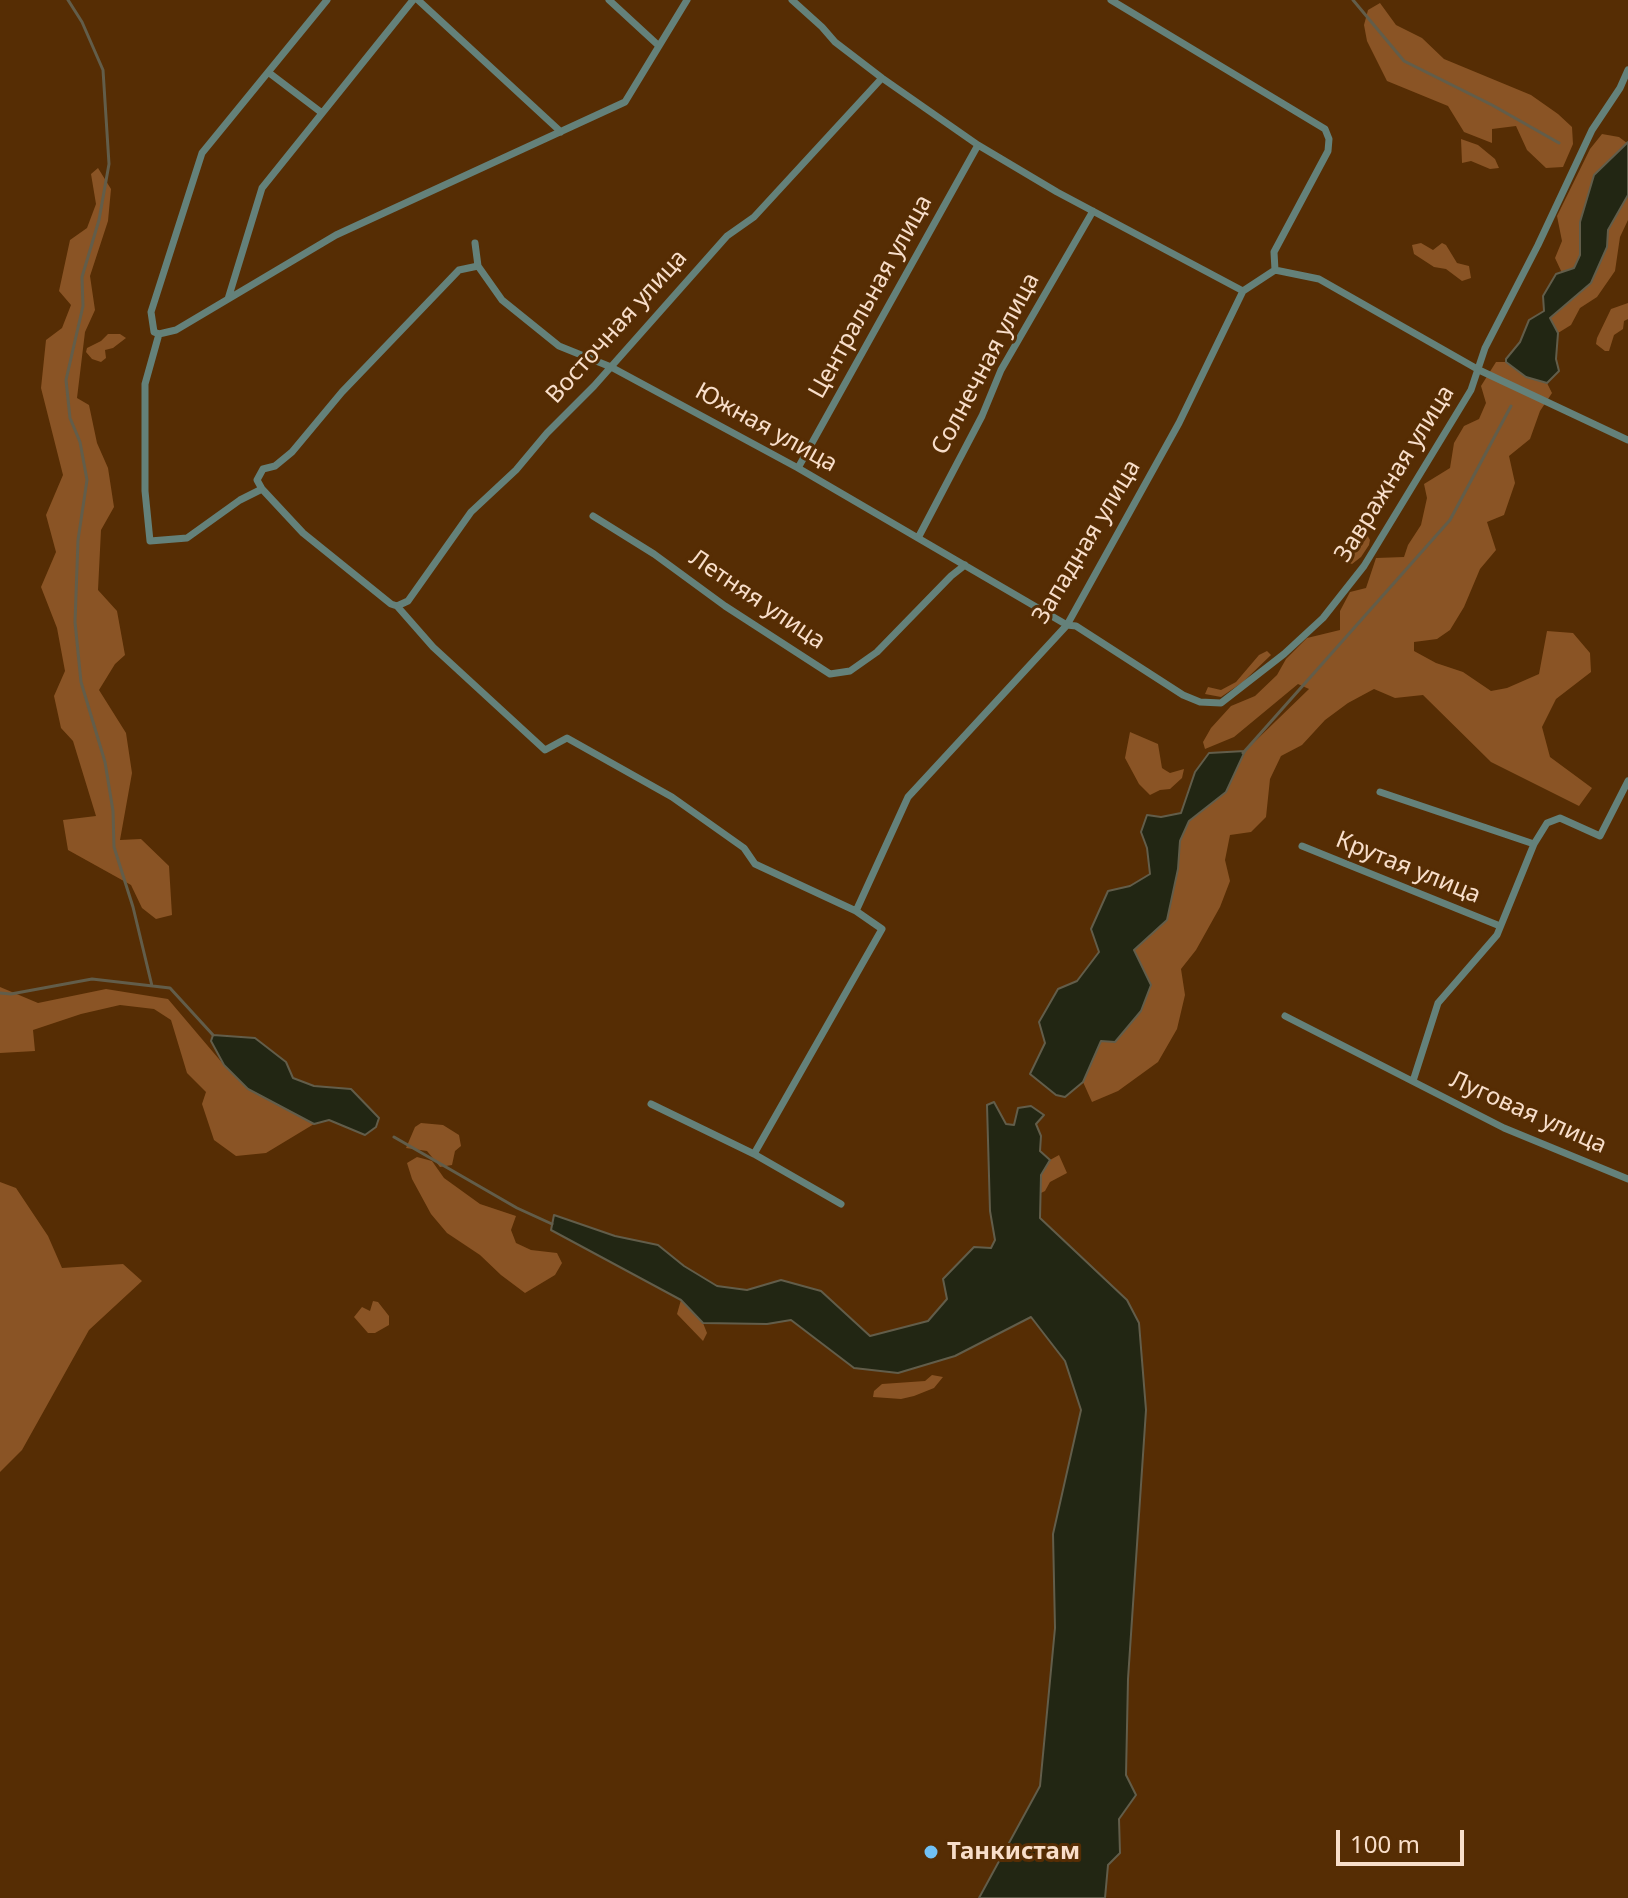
<!DOCTYPE html>
<html>
<head>
<meta charset="utf-8">
<style>
  body { margin:0 }
  #map { position:relative; width:1628px; height:1898px; overflow:hidden; background:#562d04; font-family:"Noto Sans",sans-serif }
  canvas { display:block }
  .scale { position:absolute; left:1336px; top:1830px; width:128px; height:36px; box-sizing:border-box; border:4px solid #f8deca; border-top:0; padding-left:10px; font-size:24px; line-height:28px; white-space:nowrap; color:#f8deca; -webkit-text-stroke:6px #562d04; paint-order:stroke }
</style>
</head>
<body>
<div id="map">
<canvas width="1628" height="1898"></canvas>
<div class="scale">100 m</div>
</div>
<script>
const c = document.querySelector('canvas').getContext('2d');
c.lineJoin = 'round';
function fill(path, color) {
  c.fillStyle = color;
  c.fill(path, 'evenodd');
}
function shape(rows) {
  const path = new Path2D();
  for (const r of rows) {
    path.moveTo(r[0], r[1]);
    for (let i = 2; i < r.length; i += 2) path.lineTo(r[i], r[i + 1]);
  }
  return path;
}
function stroke(path, color, width, dash) {
  c.strokeStyle = color;
  c.lineWidth = width;
  c.lineCap = dash ? 'butt' : 'round';
  c.setLineDash(dash || []);
  c.stroke(path);
}
function drawText(font, color, halo, rows, align = 'center') {
  c.font = font + ' "Noto Sans",sans-serif';
  c.lineWidth = 6;
  c.setLineDash([]);
  c.textBaseline = 'middle';
  c.strokeStyle = halo;
  c.fillStyle = color;
  for (const [text, x, y, turn = 0] of rows) {
    c.save();
    c.translate(x, y);
    c.rotate((+turn || 0) * Math.PI / 180);
    c.textAlign = isNaN(turn) ? turn : align;
    if (halo) c.strokeText(text, 0, 0);
    c.fillText(text, 0, 0);
    c.restore();
  }
}
fill(shape([
  [1380,3,1396,25,1422,38,1444,59,1531,95,1558,114,1572,127,1573,144,1563,167,1546,168,1527,150,1516,126,1492,129,1492,143,1464,132,1448,106,1387,81,1367,41,1364,25,1368,10],
  [1602,134,1619,137,1627,143,1594,175,1580,222,1580,255,1574,268,1562,273,1555,258,1562,241,1557,216,1590,149],
  [1461,139,1478,145,1495,159,1499,168,1490,169,1471,161,1462,163],
  [98,168,111,189,108,221,90,276,95,310,85,332,77,398,89,405,97,443,108,468,114,507,101,530,98,590,117,611,125,655,115,664,99,690,126,733,132,773,120,840,141,839,169,866,172,915,156,919,142,908,131,885,68,850,63,820,96,816,73,741,61,728,54,696,65,671,57,628,41,587,56,552,46,515,63,475,41,388,46,340,62,328,71,305,59,291,70,240,87,228,96,204,91,174],
  [1628,195,1628,220,1620,237,1615,271,1597,297,1580,308,1571,325,1558,333,1550,318,1591,283,1607,247,1608,230],
  [1421,243,1433,250,1442,243,1446,245,1457,263,1469,266,1471,278,1462,281,1446,269,1434,267,1414,254,1412,245],
  [1628,303,1628,319,1624,321,1623,329,1614,335,1609,351,1605,351,1596,344,1597,338,1611,309],
  [108,334,120,334,126,338,113,348,105,350,106,358,101,362,92,359,86,352,87,348,101,341],
  [1496,362,1506,362,1526,377,1547,383,1552,393,1540,411,1530,439,1509,456,1515,483,1504,515,1487,522,1496,550,1480,569,1464,607,1450,630,1437,639,1414,642,1414,651,1436,663,1463,672,1491,691,1507,688,1539,674,1547,631,1573,633,1590,653,1591,672,1556,699,1542,727,1550,757,1592,788,1579,806,1491,762,1423,695,1395,698,1374,689,1348,703,1325,720,1302,745,1281,756,1270,779,1266,817,1251,832,1230,835,1225,860,1230,881,1220,907,1196,950,1181,969,1185,995,1177,1029,1158,1062,1118,1091,1092,1102,1083,1082,1101,1041,1151,985,1134,950,1167,920,1178,869,1180,841,1189,821,1226,792,1245,751,1309,689,1298,684,1234,737,1205,749,1203,742,1211,728,1231,706,1255,696,1277,675,1286,659,1307,638,1340,630,1340,611,1350,592,1366,588,1376,558,1404,557,1408,545,1421,525,1427,498,1424,484,1450,468,1454,443,1464,426,1479,419,1486,403,1481,386],
  [1366,533,1370,540,1369,545,1361,557,1352,564,1343,560,1345,545],
  [1267,651,1271,655,1243,682,1221,697,1205,694,1208,687,1221,690,1236,682,1259,655],
  [1130,732,1158,744,1162,768,1165,770,1170,773,1184,769,1182,778,1170,789,1160,790,1150,795,1139,784,1125,758],
  [0,987,38,1003,106,989,168,999,224,1065,248,1089,314,1124,266,1153,236,1156,214,1140,202,1104,206,1092,187,1073,171,1020,154,1009,120,1005,81,1014,33,1030,35,1051,0,1053],
  [421,1123,443,1125,459,1135,461,1146,455,1151,452,1165,440,1167,427,1151,406,1148,415,1127],
  [1059,1155,1067,1173,1050,1182,1045,1191,1041,1193,1041,1175,1050,1160],
  [417,1157,432,1161,444,1178,480,1204,516,1216,511,1230,516,1243,531,1250,557,1253,562,1263,555,1275,525,1293,501,1275,480,1255,447,1233,431,1214,412,1179,407,1163],
  [0,1182,16,1188,48,1236,62,1268,123,1264,142,1281,89,1330,22,1450,0,1472],
  [681,1300,703,1323,707,1333,703,1341,677,1314],
  [373,1301,378,1302,389,1316,389,1325,375,1333,368,1333,354,1317,362,1307,370,1311],
  [932,1375,943,1377,934,1388,914,1396,901,1399,873,1397,874,1391,882,1384,925,1381]
]), '#8a5425');
const water = shape([
  [1628,142,1628,195,1608,230,1607,247,1591,283,1550,318,1558,333,1556,359,1559,371,1547,383,1526,377,1506,362,1506,359,1520,342,1529,320,1544,311,1543,296,1556,274,1574,268,1580,255,1580,222,1594,175,1628,142],
  [1245,751,1226,792,1189,821,1180,841,1178,869,1167,920,1134,950,1151,985,1141,1011,1115,1042,1101,1041,1083,1082,1065,1097,1056,1095,1030,1074,1045,1043,1039,1022,1058,989,1077,981,1099,952,1091,929,1108,891,1130,886,1150,874,1147,848,1141,832,1147,815,1161,817,1181,813,1195,772,1209,753,1245,751],
  [213,1035,255,1038,286,1062,293,1078,314,1086,351,1089,379,1118,376,1127,365,1135,329,1120,314,1124,248,1089,224,1065,211,1041,213,1035],
  [994,1102,1006,1124,1014,1125,1018,1108,1031,1106,1044,1115,1036,1124,1041,1136,1040,1151,1050,1160,1041,1175,1040,1218,1127,1300,1139,1323,1146,1410,1128,1679,1126,1775,1136,1795,1119,1819,1120,1853,1108,1865,1105,1898,979,1898,1040,1786,1055,1628,1053,1534,1081,1410,1065,1361,1031,1317,955,1356,898,1373,854,1368,791,1320,767,1324,703,1323,681,1300,551,1230,554,1215,615,1236,658,1245,684,1266,717,1286,747,1290,781,1280,821,1291,870,1336,928,1321,947,1299,943,1279,974,1247,991,1248,995,1240,990,1211,987,1105,994,1102]
]);
fill(water, '#222613');
stroke(water, '#625d4a', 2);
stroke(shape([
  [68,0,82,22,103,70,109,164,99,220,82,277,83,306,66,380,70,418,80,442,87,480,78,540,75,622,81,682,105,762,113,811,114,847,133,907,152,986],
  [1353,0,1404,61,1492,105,1559,143],
  [1243,753,1450,520,1511,406],
  [0,993,11,994,92,979,170,988,213,1035],
  [394,1137,517,1208,552,1224]
]), '#625d4a', 3);
stroke(shape([
  [327,0,202,153,151,312,154,332,159,334,176,330,336,235,625,102,687,0],
  [418,0,561,132],
  [609,0,659,46],
  [792,0,822,27,835,42,882,78,978,145,1057,192,1243,291],
  [1111,0,1325,129,1329,139,1328,151,1274,252,1275,270],
  [268,72,322,113],
  [475,243,478,266,502,300,559,346,611,367,798,468,1067,625,1076,626,1183,695,1200,702,1221,703,1284,654,1323,618,1364,566,1471,390,1485,348,1538,245,1592,130,1620,88,1628,70],
  [478,266,459,270,342,392,292,452,275,466,263,469,257,480,262,489,303,533,391,604,397,606,408,601,471,512,516,470,547,433,594,386,727,236,754,217,882,78],
  [1243,291,1275,270,1319,279,1479,370,1628,440],
  [228,299,262,188,413,0],
  [159,334,145,384,145,491,150,541,187,538,240,500,262,489],
  [798,468,978,145],
  [593,516,654,554,725,606,830,674,850,671,877,652,951,576,965,565],
  [918,538,982,416,1001,370,1093,211],
  [397,606,433,647,545,750,567,738,672,797,744,848,755,864,856,911,882,929,754,1154,651,1104],
  [1380,792,1534,844],
  [1302,846,1500,926],
  [856,911,908,797,1067,625,1179,423,1243,291],
  [1285,1016,1504,1128,1628,1179],
  [1413,1081,1438,1003,1497,935,1534,844,1547,823,1560,818,1600,836,1628,781],
  [754,1154,841,1204]
]), '#64817a', 7);
for (const [x, y, r, color] of [
  [931,1852,8,"#71c1f5"]
]) {
  const dot = new Path2D();
  dot.arc(x, y, r, 0, 2 * Math.PI);
  c.fillStyle = color;
  c.fill(dot);
  stroke(dot, '#562d04', 3);
}
drawText('24px', '#f8deca', '#562d04', [
  ["Центральная улица",871,297,-61],
  ["Восточная улица",617,327,-48],
  ["Солнечная улица",986,364,-62],
  ["Южная улица",766,428,29],
  ["Завражная улица",1395,474,-58],
  ["Западная улица",1087,542,-59],
  ["Летняя улица",757,600,34],
  ["Крутая улица",1408,868,22],
  ["Луговая улица",1528,1113,24]
]);
drawText('bold 24px', '#f8deca', '#562d04', [
  ["Танкистам",947,1852]
], 'left');
</script>
</body>
</html>
